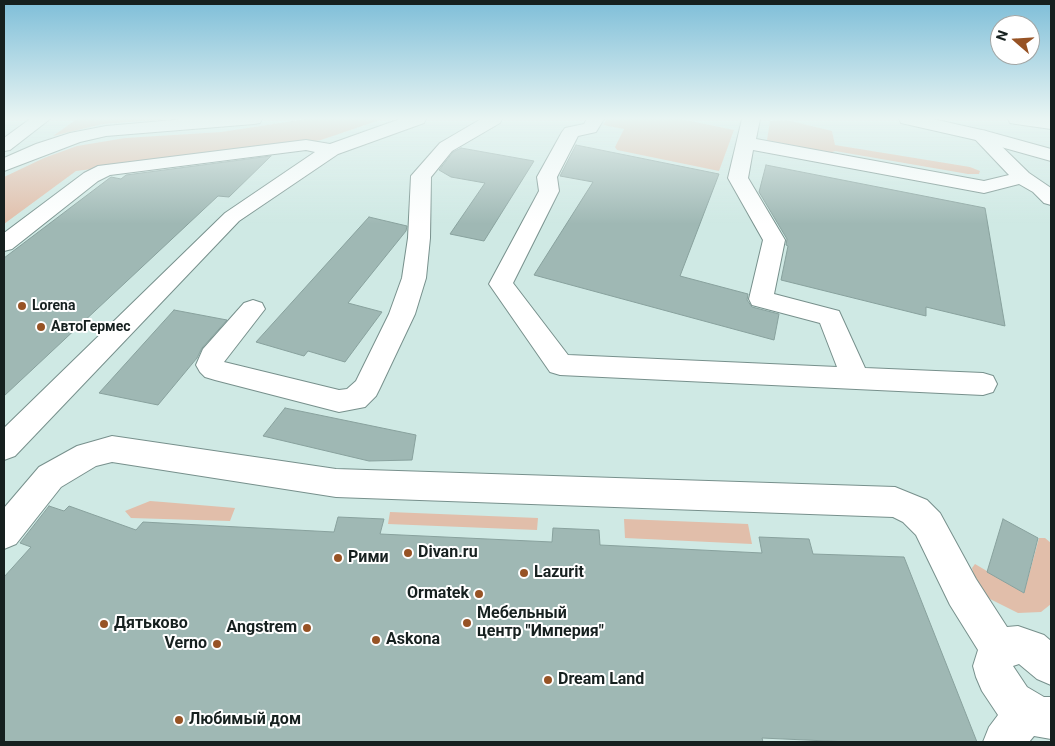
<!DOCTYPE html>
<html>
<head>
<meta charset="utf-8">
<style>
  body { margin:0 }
  #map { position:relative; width:1055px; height:746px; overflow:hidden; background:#cfe9e4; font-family:Roboto,sans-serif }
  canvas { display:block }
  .frame { position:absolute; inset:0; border:5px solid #16201f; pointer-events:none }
  .north { position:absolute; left:990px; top:15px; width:50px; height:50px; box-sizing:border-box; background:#fff; border:1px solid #a2a6a5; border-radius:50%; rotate:289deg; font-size:14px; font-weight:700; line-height:20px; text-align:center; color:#16201f }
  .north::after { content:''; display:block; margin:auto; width:18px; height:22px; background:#975325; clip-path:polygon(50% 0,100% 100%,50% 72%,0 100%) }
</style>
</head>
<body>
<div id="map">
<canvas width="1055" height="746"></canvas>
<div class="frame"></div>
<div class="north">N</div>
</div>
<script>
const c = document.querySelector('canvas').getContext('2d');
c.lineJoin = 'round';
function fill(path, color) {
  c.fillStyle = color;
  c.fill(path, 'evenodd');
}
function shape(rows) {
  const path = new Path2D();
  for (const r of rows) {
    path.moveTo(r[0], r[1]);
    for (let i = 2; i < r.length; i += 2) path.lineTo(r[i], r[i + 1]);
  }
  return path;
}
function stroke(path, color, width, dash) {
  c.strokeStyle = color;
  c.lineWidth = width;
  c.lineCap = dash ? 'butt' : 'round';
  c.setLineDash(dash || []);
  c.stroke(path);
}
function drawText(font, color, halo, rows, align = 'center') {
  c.font = font + ' Roboto,sans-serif';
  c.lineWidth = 4;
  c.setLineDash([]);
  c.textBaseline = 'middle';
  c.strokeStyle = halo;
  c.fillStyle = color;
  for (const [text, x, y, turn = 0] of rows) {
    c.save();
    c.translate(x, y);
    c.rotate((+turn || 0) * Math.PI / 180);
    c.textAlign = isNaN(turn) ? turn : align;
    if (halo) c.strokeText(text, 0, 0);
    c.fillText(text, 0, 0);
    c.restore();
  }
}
fill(shape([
  [77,119,171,119,103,124,53,136],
  [306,119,383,119,321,140,305,143,76,171,4,224,4,177,44,158,77,146,125,138,221,132],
  [607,119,681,119,734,130,719,171,617,150,615,147,624,129,603,125],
  [787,120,832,131,835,145,970,167,980,171,979,174,968,174,835,151,830,153,775,144,767,140,770,121],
  [150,501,163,502,235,508,230,521,131,518,125,511],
  [390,512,538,518,537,530,388,524],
  [624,519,748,524,752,544,625,538],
  [1039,538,1045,538,1051,543,1051,604,1041,612,1018,613,986,597,976,583,972,568,975,564,1024,593]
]), '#e1beaa');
const building = shape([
  [576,145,719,174,680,276,748,294,747,300,752,307,779,314,774,340,534,275,593,182,560,176,576,145],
  [461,148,534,161,484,241,450,234,485,183,451,177,439,170,453,152,461,148],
  [271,156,229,197,218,196,4,396,4,258,111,177,121,179,126,175,271,156],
  [766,165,985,208,1005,326,926,307,926,316,781,280,788,246,786,245,787,239,759,192,766,165],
  [369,217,407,226,406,231,348,303,382,312,345,362,308,351,304,356,256,342,369,217],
  [174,310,227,320,202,348,197,358,158,405,99,393,174,310],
  [285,408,416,435,412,460,369,461,263,436,285,408],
  [49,506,64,511,69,506,136,530,143,522,334,532,338,517,384,519,380,534,552,542,553,528,599,530,600,545,762,553,759,537,809,539,813,554,904,557,977,742,849,742,762,738,763,742,4,742,4,577,31,547,20,543,49,506],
  [1003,519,1038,538,1024,593,987,572,1003,519]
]);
fill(building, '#9fb8b4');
stroke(building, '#88a19d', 1);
const minor = shape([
  [400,119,426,119,424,123,338,154,239,221,15,456,4,460,4,428,225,213,315,152,306,150,110,175,98,181,12,249,4,251,4,233,84,173,98,166,306,140,330,144,400,119],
  [481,119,502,119,500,123,452,151,431,177,430,238,426,278,415,314,380,388,376,396,365,407,339,412,215,380,205,377,200,372,196,365,203,349,244,303,253,300,262,303,265,309,224,362,339,390,347,389,356,381,389,314,402,278,408,238,411,176,440,143,481,119],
  [587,119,604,119,596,132,578,136,557,177,559,191,513,283,568,355,837,367,820,323,752,305,749,299,763,240,728,178,742,119,760,119,756,139,984,181,1009,175,971,135,974,131,980,130,986,131,1029,173,1051,188,1051,205,1044,203,1033,192,1019,184,984,193,753,150,748,178,785,240,774,294,839,311,865,368,983,373,993,376,997,384,993,392,983,395,560,375,550,372,489,284,539,191,537,177,562,132,565,128,584,124,587,119],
  [112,436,336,469,895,487,927,500,940,513,976,579,1007,627,1018,626,1044,635,1051,641,1051,685,1037,679,1019,664,1013,666,1027,687,1044,697,1051,697,1051,739,1034,736,1029,742,983,742,989,727,998,715,982,691,976,677,973,666,978,650,950,605,916,535,903,522,893,517,336,497,112,462,96,466,61,487,16,544,4,549,4,508,39,467,77,446,112,436]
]);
const major = shape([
  [185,119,262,119,260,123,254,124,106,136,80,142,4,171,4,158,36,144,70,133,106,126,185,119],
  [899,119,933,119,986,131,1051,149,1051,161,976,140,901,123,899,119],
  [1008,119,1051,119,1051,129,1016,124,1010,123,1008,119]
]);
const highway = shape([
  [30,119,50,119,10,150,4,151,4,138,30,119]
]);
stroke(minor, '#77908c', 2);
stroke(major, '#77908c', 2);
stroke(highway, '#77908c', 2);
fill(minor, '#fff');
fill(major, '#fff');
fill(highway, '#fff');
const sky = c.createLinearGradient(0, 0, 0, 224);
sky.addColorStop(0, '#7ebed8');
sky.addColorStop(0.53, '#e9f5f3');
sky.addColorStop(1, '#e9f5f300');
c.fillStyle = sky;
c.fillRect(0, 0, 1055, 224);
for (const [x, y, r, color] of [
  [22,306,5,"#975325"],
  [41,327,5,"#975325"],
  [408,553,5,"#975325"],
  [338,558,5,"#975325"],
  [524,573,5,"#975325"],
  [479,594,5,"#975325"],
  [467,623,5,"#975325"],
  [104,624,5,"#975325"],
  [307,628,5,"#975325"],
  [376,640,5,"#975325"],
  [217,644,5,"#975325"],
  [548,680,5,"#975325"],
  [179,720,5,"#975325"]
]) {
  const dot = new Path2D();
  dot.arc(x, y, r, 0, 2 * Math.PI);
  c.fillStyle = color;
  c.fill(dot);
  stroke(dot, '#fff', 2);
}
drawText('bold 14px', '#16201f', '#fff', [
  ["Lorena",32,306],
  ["АвтоГермес",51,327]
], 'left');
drawText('bold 16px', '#16201f', '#fff', [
  ["Divan.ru",418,553],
  ["Рими",348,558],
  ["Lazurit",534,573],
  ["Ormatek",469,594,"right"],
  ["Мебельный",477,614],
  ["центр \"Империя\"",477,632],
  ["Дятьково",114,624],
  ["Angstrem",297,628,"right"],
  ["Askona",386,640],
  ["Verno",207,644,"right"],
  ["Dream Land",558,680],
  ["Любимый дом",189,720]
], 'left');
</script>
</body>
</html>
